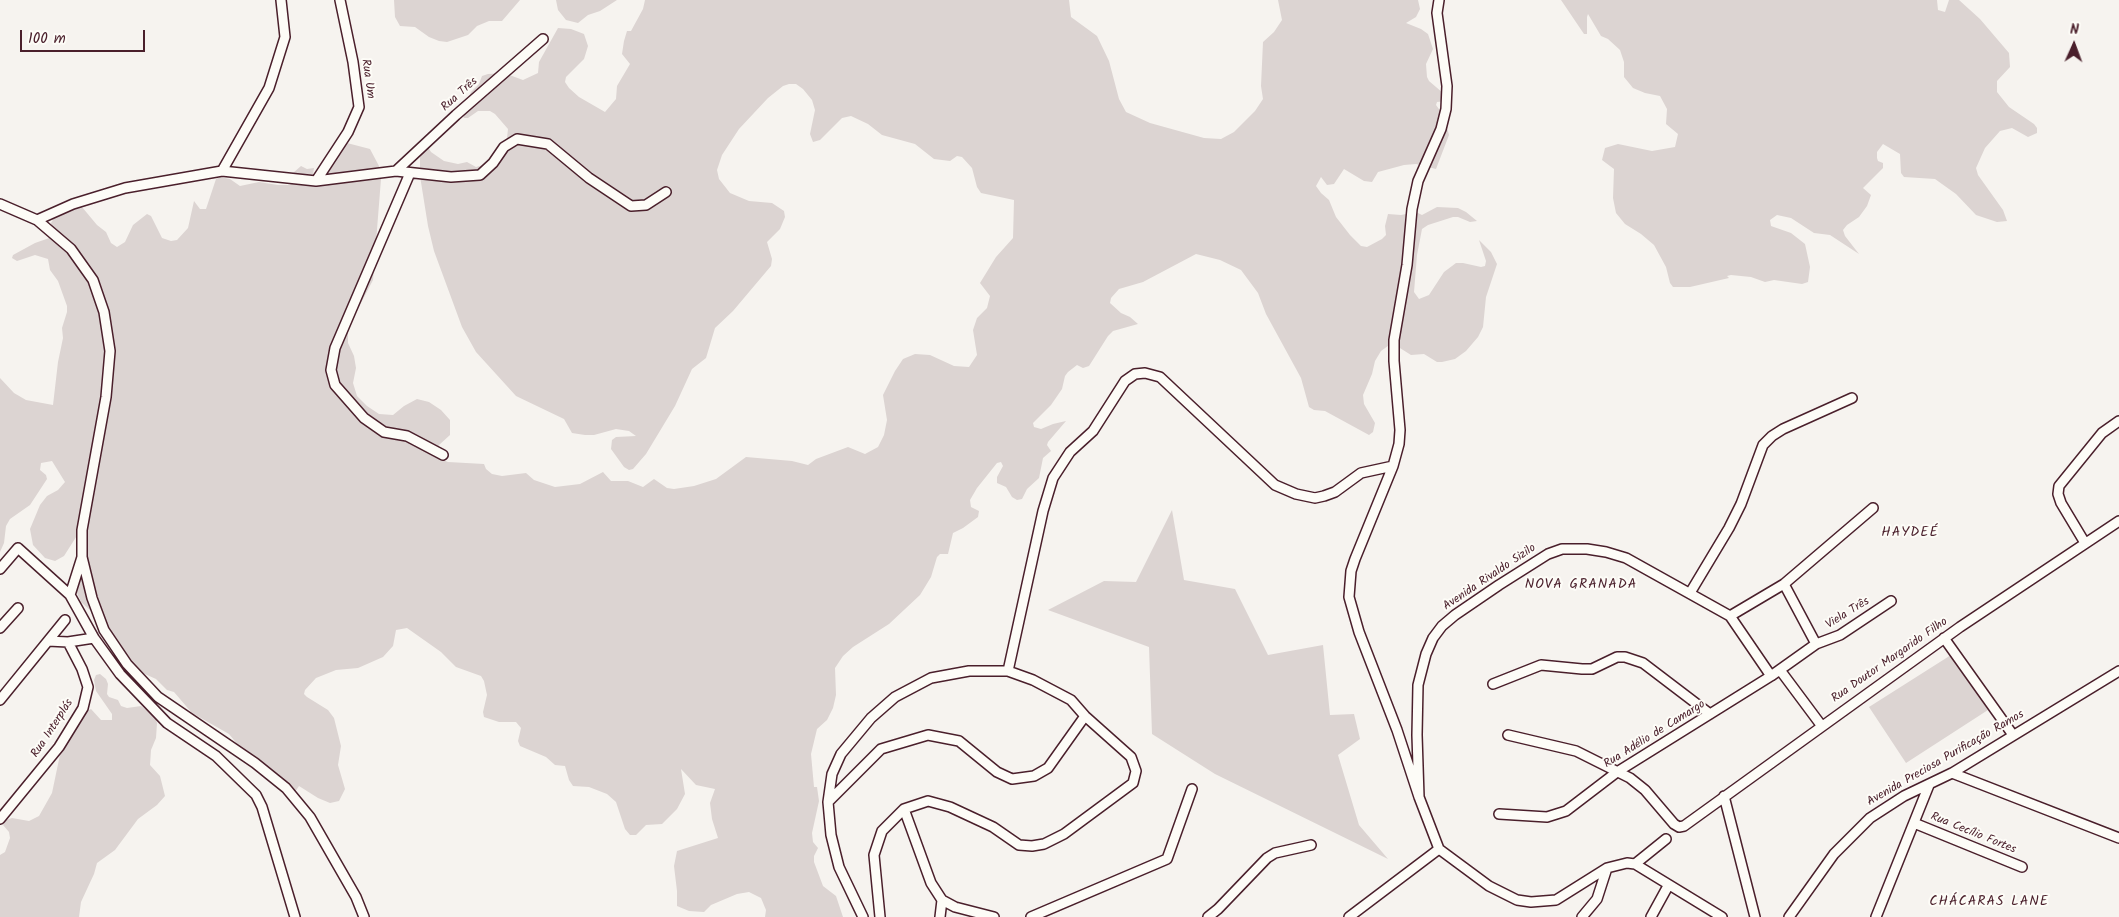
<!DOCTYPE html>
<html>
<head>
<meta charset="utf-8">
<style>
  body { margin:0 }
  #map { position:relative; width:2119px; height:917px; overflow:hidden; background:#f6f3ef; font-family:Kalam,sans-serif }
  canvas { display:block }
  .north { position:absolute; left:2049px; top:20px; width:50px; height:50px; -webkit-text-stroke:4px #fdfcf7; paint-order:stroke; rotate:2deg; font-size:14px; font-weight:700; line-height:20px; text-align:center; color:#4a1f2b }
  .north::after { content:''; display:block; margin:auto; width:18px; height:22px; background:#4a1f2b; clip-path:polygon(50% 0,100% 100%,50% 72%,0 100%) }
  .scale { position:absolute; left:20px; top:30px; width:125px; height:22px; box-sizing:border-box; border:2px solid #4a1f2b; border-top:0; padding-left:6px; font-size:15px; line-height:18px; white-space:nowrap; color:#4a1f2b; -webkit-text-stroke:4px #fdfcf7; paint-order:stroke }
</style>
</head>
<body>
<div id="map">
<canvas width="2119" height="917"></canvas>
<div class="north">N</div>
<div class="scale">100 m</div>
</div>
<script>
const c = document.querySelector('canvas').getContext('2d');
c.lineJoin = 'round';
function fill(path, color) {
  c.fillStyle = color;
  c.fill(path, 'evenodd');
}
function shape(rows) {
  const path = new Path2D();
  for (const r of rows) {
    path.moveTo(r[0], r[1]);
    for (let i = 2; i < r.length; i += 2) path.lineTo(r[i], r[i + 1]);
  }
  return path;
}
function stroke(path, color, width, dash) {
  c.strokeStyle = color;
  c.lineWidth = width;
  c.lineCap = dash ? 'butt' : 'round';
  c.setLineDash(dash || []);
  c.stroke(path);
}
function drawText(font, color, halo, rows, align = 'center') {
  c.font = font + ' Kalam,sans-serif';
  c.lineWidth = 4;
  c.setLineDash([]);
  c.textBaseline = 'middle';
  c.strokeStyle = halo;
  c.fillStyle = color;
  for (const [text, x, y, turn = 0] of rows) {
    c.save();
    c.translate(x, y);
    c.rotate((+turn || 0) * Math.PI / 180);
    c.textAlign = isNaN(turn) ? turn : align;
    if (halo) c.strokeText(text, 0, 0);
    c.fillText(text, 0, 0);
    c.restore();
  }
}
fill(shape([
  [394,0,520,0,502,21,489,21,477,26,468,35,447,42,439,41,429,37,415,27,400,26,395,17],
  [556,0,617,0,600,11,588,15,578,23,566,20,558,10],
  [645,0,1069,0,1071,17,1097,36,1109,61,1119,99,1126,112,1150,123,1204,138,1221,139,1234,132,1255,111,1263,99,1261,86,1263,42,1274,32,1282,20,1278,0,1418,0,1420,9,1416,17,1406,23,1421,29,1428,34,1433,49,1426,64,1427,77,1429,81,1450,99,1447,101,1437,102,1436,105,1444,116,1449,135,1436,169,1416,164,1404,165,1378,172,1372,182,1364,181,1344,169,1334,184,1327,185,1321,177,1316,186,1321,193,1329,200,1336,217,1350,235,1361,246,1367,247,1382,239,1386,235,1385,226,1388,214,1401,215,1416,212,1422,215,1437,207,1458,208,1466,212,1477,221,1470,222,1458,217,1453,217,1428,225,1422,229,1417,255,1414,292,1419,299,1429,295,1444,272,1456,263,1463,263,1481,267,1485,266,1486,261,1479,240,1491,252,1497,264,1486,297,1483,327,1478,337,1466,351,1455,359,1442,362,1437,362,1424,354,1411,355,1392,343,1381,351,1375,361,1372,374,1363,395,1364,404,1375,423,1373,432,1369,435,1325,411,1314,410,1309,407,1301,378,1266,314,1258,293,1241,270,1220,260,1196,254,1143,282,1119,289,1111,298,1110,303,1121,313,1130,317,1138,324,1113,331,1108,336,1089,366,1083,368,1077,365,1068,372,1065,376,1062,389,1051,405,1033,423,1034,427,1041,429,1053,424,1066,421,1048,442,1047,445,1051,451,1043,458,1039,478,1027,489,1022,499,1017,500,1012,497,1006,487,997,483,997,477,1003,466,1001,462,997,463,977,488,970,500,971,507,979,511,978,517,963,528,953,533,948,554,940,554,937,557,931,577,920,595,889,624,853,647,843,656,835,668,836,695,833,708,827,720,817,729,811,754,814,787,817,787,819,801,812,833,813,842,818,848,814,856,814,862,823,886,836,896,843,917,765,917,766,910,761,898,749,892,737,894,711,905,704,912,689,911,677,906,677,891,674,866,677,851,718,838,712,819,710,803,715,789,696,785,681,769,685,794,677,809,662,824,646,825,636,835,630,835,625,829,616,802,607,794,589,787,573,786,569,780,565,766,555,765,546,757,520,746,518,741,521,728,516,722,499,722,484,717,483,712,487,695,484,681,481,676,456,667,441,652,407,628,396,630,393,646,383,657,358,668,336,670,316,678,305,690,304,694,307,697,328,710,334,718,341,746,338,765,345,789,339,801,330,803,318,798,299,786,295,792,244,756,238,745,229,734,192,713,174,692,167,690,156,679,127,666,101,620,81,602,77,593,76,581,81,545,78,534,64,556,55,561,45,558,33,545,30,529,40,505,47,496,58,490,65,482,52,461,41,463,40,470,46,475,47,479,30,505,10,519,6,526,4,543,0,552,0,378,14,393,26,400,53,405,58,362,63,338,62,328,67,312,67,306,58,281,50,270,48,259,35,255,17,261,12,258,13,255,35,243,55,236,51,223,57,213,84,204,82,207,97,225,106,232,111,243,117,247,125,242,133,225,147,214,151,216,162,238,171,241,177,240,188,228,194,201,200,209,206,209,216,179,220,177,230,179,240,186,259,182,278,185,289,185,293,183,293,173,301,166,307,169,314,168,312,181,324,179,332,160,347,143,370,149,379,166,381,179,373,280,348,328,348,343,354,356,356,368,353,383,357,396,367,406,379,414,393,415,404,406,417,399,429,402,441,410,450,420,450,435,439,445,436,457,448,462,484,464,486,469,492,474,502,476,526,473,534,480,555,487,580,484,603,472,611,481,628,481,643,487,654,479,667,488,674,489,694,486,716,479,746,457,792,461,808,465,816,459,848,447,865,454,878,447,884,435,887,420,883,395,895,371,903,359,915,354,930,355,954,366,969,367,977,355,973,330,977,318,987,308,990,296,980,283,996,257,1013,238,1014,200,981,193,977,187,972,168,962,157,957,156,950,161,934,159,915,144,882,135,868,124,851,116,842,118,820,140,813,142,810,134,815,110,812,100,803,89,796,84,789,84,783,86,768,98,739,129,722,155,717,170,719,179,730,193,749,201,772,203,784,211,785,217,780,229,767,242,772,259,771,266,733,311,715,328,706,358,692,369,675,406,646,454,633,469,629,470,624,467,611,449,612,440,616,437,636,436,629,431,616,429,594,435,585,435,572,433,564,419,516,396,476,352,462,327,434,251,428,226,420,176,420,140,425,142,431,152,444,161,458,164,467,162,476,167,486,164,492,158,507,138,508,129,495,114,490,111,478,111,468,118,464,118,462,114,471,92,479,84,482,76,488,74,504,73,523,80,538,73,539,62,558,28,571,29,584,34,588,46,584,59,566,77,565,82,569,88,579,97,605,112,616,99,617,86,630,64,622,54,624,41,627,31,631,31,643,9],
  [1561,0,1937,0,1938,10,1945,12,1949,0,1959,0,1980,19,2009,53,2010,67,1997,81,1997,92,2009,107,2034,124,2037,128,2037,133,2028,137,2012,128,2000,131,1985,148,1976,168,1978,175,2003,210,2007,221,1997,222,1976,215,1956,194,1935,179,1904,177,1901,173,1900,154,1883,144,1877,152,1877,158,1878,161,1883,163,1883,168,1863,188,1871,195,1867,206,1859,217,1847,225,1843,230,1845,236,1859,254,1830,235,1814,233,1791,218,1777,215,1770,220,1771,226,1791,233,1805,244,1810,267,1808,282,1802,284,1774,280,1765,282,1751,277,1731,275,1727,276,1729,278,1690,287,1673,287,1670,283,1666,267,1654,245,1641,234,1625,224,1616,213,1613,198,1614,169,1602,160,1605,148,1618,144,1652,151,1675,147,1678,134,1666,124,1667,109,1660,96,1645,93,1633,88,1624,77,1624,62,1620,50,1608,39,1601,36,1588,14,1587,17,1587,34,1584,34],
  [1172,510,1184,580,1235,589,1268,655,1323,645,1330,715,1354,714,1360,739,1338,755,1359,825,1388,859,1215,774,1152,734,1149,647,1048,610,1104,581,1136,582],
  [1951,655,1988,710,1906,763,1869,707],
  [100,674,106,679,108,684,107,694,109,697,118,700,121,706,127,708,141,706,155,717,157,723,156,738,151,750,150,765,160,776,165,796,157,805,138,819,115,850,97,863,94,874,81,902,79,917,0,917,0,855,5,852,10,838,9,832,3,825,6,820,12,818,29,821,39,816,52,793,62,745,85,712,91,709,101,720,112,720,112,714,96,691,94,680,96,675]
]), '#dcd4d2');
const minor = shape([
  [222,171,269,88,285,37,281,0],
  [396,171,456,115,543,39],
  [410,173,335,348,331,370,335,385,364,418,384,432,407,436,443,455],
  [316,181,348,132,359,107,353,62,340,0],
  [0,204,37,220,71,249,93,280,104,312,110,351,106,397,82,530,82,557,92,598,104,630,127,664,158,697,255,763,286,788,310,817,356,897,364,917],
  [37,220,73,204,125,188,222,171,316,181,396,171,451,177,480,175,493,163,504,147,517,139,548,144,589,178,631,206,646,205,666,192],
  [1393,466,1355,559,1351,571,1349,597,1359,632,1397,730,1419,797,1439,849],
  [2085,543,2061,503,2058,494,2059,486,2102,433,2119,421],
  [82,557,70,595,94,638,120,674,167,723,216,756,256,795,262,807,295,917],
  [0,569,18,548,70,595],
  [1784,584,1816,644],
  [1690,593,1729,528,1741,504,1763,445,1772,436,1783,429,1852,398],
  [1730,616,1784,584,1873,508],
  [0,628,18,608],
  [1944,638,2013,735],
  [48,641,68,642,94,638],
  [1780,670,1821,725],
  [1008,671,1043,511,1053,478,1070,452,1093,431,1125,381,1135,374,1145,373,1160,377,1275,485,1296,494,1315,498,1324,496,1335,492,1361,473,1393,466,1399,444,1400,430,1394,361,1394,340,1407,265,1412,209,1418,181,1441,129,1446,109,1447,86,1437,13,1439,0],
  [1493,684,1541,665,1582,669,1592,669,1617,657,1625,657,1643,663,1710,714],
  [0,700,65,620],
  [1508,735,1576,751,1630,778,1645,790,1674,824,1679,827,1684,826,1960,627,2119,521],
  [1952,773,2119,838],
  [1724,796,1755,917],
  [1419,797,1417,735,1418,685,1426,654,1433,638,1442,626,1455,615,1499,585,1548,554,1562,549,1587,549,1606,552,1626,558,1730,616,1771,676],
  [828,802,881,749,928,735,959,741,997,772,1012,779,1034,776,1048,768,1085,716],
  [904,809,931,883,942,900,955,907,994,917],
  [1499,814,1547,817,1566,811,1617,772,1771,676,1816,644,1840,635,1891,601],
  [0,819,59,747,83,708,88,687,82,669,68,642],
  [1914,823,2022,867],
  [1439,849,1489,886,1517,900,1531,902,1556,900,1607,868,1627,863,1635,864,1722,917],
  [1635,864,1666,839],
  [863,917,839,867,831,835,828,802,832,774,841,754,871,718,895,697,931,678,969,671,1008,671,1033,680,1071,700,1085,716,1131,757,1136,771,1133,783,1064,834,1044,844,1032,846,1019,845,993,827,950,807,928,801,904,809,882,831,874,855,880,917],
  [940,917,942,900],
  [1031,917,1167,859,1192,789],
  [1208,917,1218,909,1267,858,1275,853,1311,845],
  [1349,917,1439,849],
  [1582,917,1597,899,1607,868],
  [1651,917,1668,886],
  [1789,917,1834,854,1870,818,1904,796,1952,773,2119,671],
  [1876,917,1929,785]
]);
stroke(minor, '#4a1f2b', 12);
stroke(minor, '#fdfcf7', 9);
drawText('12px', '#4a1f2b', '#fdfcf7', [
  ["Rua Um",367,79,82],
  ["Rua Três",460,95,-42],
  ["Avenida Rivaldo Sizilo",1490,578,-34],
  ["Viela Três",1848,614,-32],
  ["Rua Doutor Margarido Filho",1890,661,-35],
  ["Rua Interplás",53,729,-57],
  ["Rua Adélio de Camargo",1655,735,-32],
  ["Avenida Preciosa Purificação Ramos",1946,759,-30],
  ["Rua Cecílio Fortes",1973,834,22]
]);
c.letterSpacing = '1px';
drawText('14px', '#4a1f2b', '#fdfcf7', [
  ["HAYDEÉ",1910,534],
  ["NOVA GRANADA",1581,586],
  ["CHÁCARAS LANE",1989,903]
]);
c.letterSpacing = '0px';
</script>
</body>
</html>
